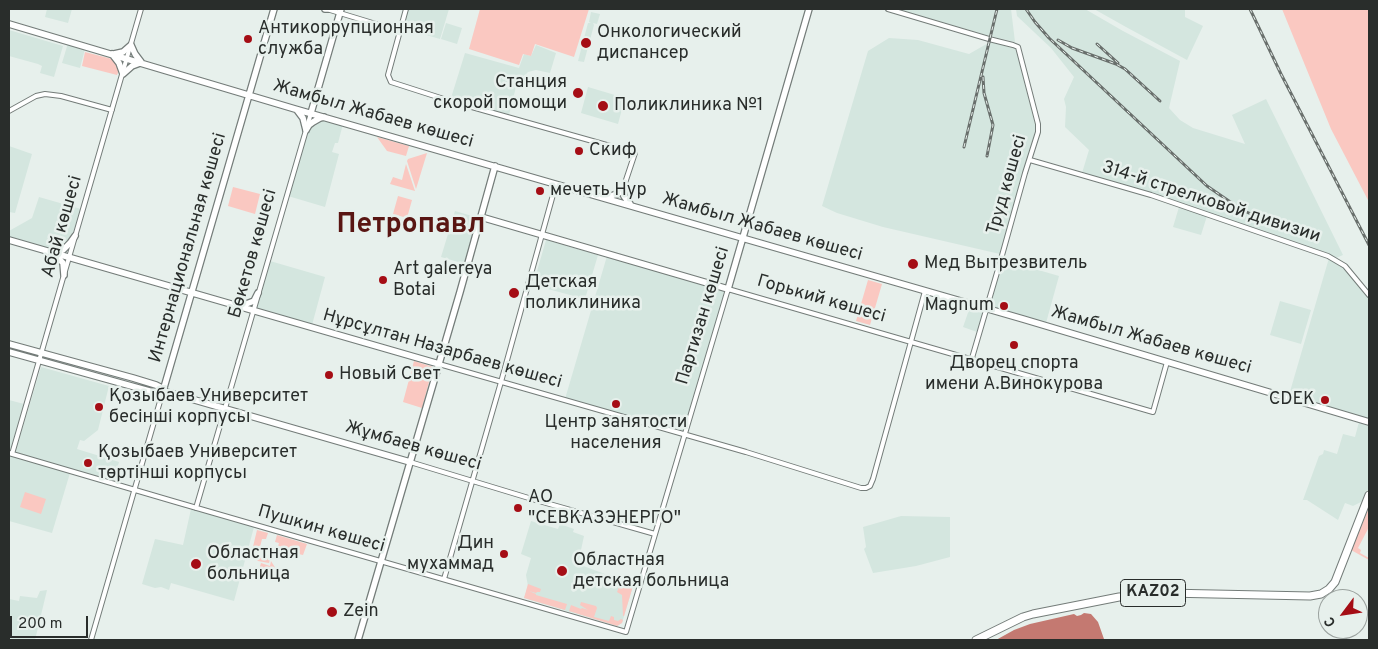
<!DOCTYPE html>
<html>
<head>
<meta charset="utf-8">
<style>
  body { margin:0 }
  #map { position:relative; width:1378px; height:649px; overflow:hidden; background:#e7f0ec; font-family:Overpass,sans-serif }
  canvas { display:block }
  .frame { position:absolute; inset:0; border:10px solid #292d2b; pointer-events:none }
  .north { position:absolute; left:1318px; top:589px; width:50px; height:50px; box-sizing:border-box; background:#e7f0ec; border:1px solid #9ba29f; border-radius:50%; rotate:239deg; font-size:14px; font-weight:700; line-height:20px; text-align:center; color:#292d2b }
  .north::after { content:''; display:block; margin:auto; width:18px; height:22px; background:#a50d15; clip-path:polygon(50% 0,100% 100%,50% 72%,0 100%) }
  .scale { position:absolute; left:10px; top:616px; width:78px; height:22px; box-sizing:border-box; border:2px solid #292d2b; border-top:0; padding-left:6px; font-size:15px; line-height:18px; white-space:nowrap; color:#292d2b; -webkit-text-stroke:4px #e7f0ec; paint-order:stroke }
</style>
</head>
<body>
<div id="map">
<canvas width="1378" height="649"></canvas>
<div class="frame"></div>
<div class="north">С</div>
<div class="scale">200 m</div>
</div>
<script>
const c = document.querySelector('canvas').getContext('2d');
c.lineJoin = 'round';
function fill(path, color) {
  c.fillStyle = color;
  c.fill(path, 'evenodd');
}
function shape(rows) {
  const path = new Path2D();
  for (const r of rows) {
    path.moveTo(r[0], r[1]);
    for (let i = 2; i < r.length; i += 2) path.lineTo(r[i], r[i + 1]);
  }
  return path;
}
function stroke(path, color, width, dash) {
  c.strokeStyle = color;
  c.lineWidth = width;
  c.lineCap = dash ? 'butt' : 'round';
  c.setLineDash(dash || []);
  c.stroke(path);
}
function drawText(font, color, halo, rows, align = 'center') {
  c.font = font + ' Overpass,sans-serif';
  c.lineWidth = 5;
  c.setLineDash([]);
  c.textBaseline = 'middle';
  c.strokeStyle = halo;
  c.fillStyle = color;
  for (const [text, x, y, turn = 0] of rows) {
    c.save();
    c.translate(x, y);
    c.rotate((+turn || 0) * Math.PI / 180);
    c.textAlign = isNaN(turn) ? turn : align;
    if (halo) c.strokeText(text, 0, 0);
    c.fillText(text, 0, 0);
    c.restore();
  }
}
fill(shape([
  [47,9,72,9,68,23,45,17],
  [408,9,449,9,440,39,402,28],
  [896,9,1011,9,1015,42,990,36],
  [1016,9,1085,9,1123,31,1180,61,1169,108,1180,120,1193,128,1245,144,1232,115,1266,99,1343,255,1336,258,1327,253,1151,193,1082,173,1089,150,1065,127,1066,107,1064,99,1074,77,1051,48,1017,16],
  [1094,9,1185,9,1185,17,1203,26,1187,60,1126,27],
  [591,12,600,14,597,24,593,23,594,25,584,62,578,61,588,23,591,23,589,22],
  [446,23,462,28,457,44,441,39],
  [9,30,63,46,54,77,40,73,42,66,38,64,9,56],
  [889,38,918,40,969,54,990,42,1016,49,1036,128,1000,254,883,227,837,213,822,206,868,51],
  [68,43,85,49,80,68,62,63],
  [536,45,556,53,550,73,536,70,528,72,517,83,509,115,451,98,465,53,519,68,524,54,531,56],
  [588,87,625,98,618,124,581,113],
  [322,118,343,124,338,143,335,143,332,152,339,154,325,207,288,196,309,127],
  [9,146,32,154,15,213,9,212],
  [39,197,81,209,70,242,57,251,9,238,9,231,32,218],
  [1179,207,1207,216,1201,235,1173,227],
  [455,211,479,218,465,264,441,257],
  [546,240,598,255,585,299,533,285],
  [607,256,725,290,683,431,565,399],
  [1329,258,1334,260,1348,271,1369,298,1369,419,1289,395],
  [1004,260,1059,276,1046,323,989,307],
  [270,261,325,277,312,325,256,309],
  [1280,301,1311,310,1301,344,1270,335],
  [970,307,984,311,977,332,963,327],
  [41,367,109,386,98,430,84,441,80,440,77,449,119,462,113,482,15,453],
  [9,400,24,404,10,451,9,451],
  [1359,422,1369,426,1369,487,1363,501,1353,506,1345,503,1338,520,1307,500,1303,500,1319,456,1323,454,1324,450,1337,454,1343,434,1355,437],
  [9,455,70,473,52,533,9,521],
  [191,509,254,527,234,601,171,583,169,590,161,587,155,588,142,584,155,539,183,545],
  [901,516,950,517,950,557,916,566,873,573,864,549,866,547,863,527],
  [531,521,558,529,560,524,574,529,573,532,584,536,578,564,621,580,621,582,633,586,622,623,617,626,524,598,528,586,526,575,531,558,521,554],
  [47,590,35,640,9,640,9,599,19,601,20,596,37,598,40,591]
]), '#d4e6df');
fill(shape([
  [480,9,589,9,574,57,535,44,531,56,523,54,519,65,469,49],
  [1282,9,1369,9,1369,202,1331,129],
  [85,52,116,60,120,68,117,75,82,66],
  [377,137,409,146,406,156,387,151],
  [427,153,416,189,407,161,408,159],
  [406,164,415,191,390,184,393,177,402,180],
  [233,187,260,194,255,214,228,206],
  [398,196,412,200,407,218,393,214],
  [868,280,882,284,870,325,856,321],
  [414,361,433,367,422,408,403,402],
  [25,492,46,499,41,514,20,507],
  [1369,508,1369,527,1358,548,1361,550,1360,553,1369,558,1369,560,1351,550],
  [257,530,268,533,266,539,262,539,258,555,270,559,269,563,258,561,251,555],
  [277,535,307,544,303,555,294,553,295,548,290,546,289,549,278,546,279,543,275,542],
  [271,561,276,569,278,569,285,580,280,578,279,580,258,574,261,563,270,566],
  [621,582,633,586,624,616,623,616,622,595,617,592],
  [528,584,541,589,540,592,537,592,536,593,529,591,536,594,536,595,567,604,565,610,524,598],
  [581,602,596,606,597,608,594,617,609,621,611,616,614,617,614,620,618,621,621,619,623,620,622,623,617,626,569,611,571,605,581,609,582,608,588,610,580,605]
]), '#fac8c1');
fill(shape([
  [1084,613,1091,614,1098,622,1104,639,1111,640,996,640,1014,630,1030,624,1074,614,1077,616,1081,615]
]), '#c47971');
const minor = shape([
  [406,9,388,75,391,82,447,100,635,153,624,186],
  [888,9,989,39,1013,45,1018,47,1038,124,1038,132,1025,173,1001,259,972,358],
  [330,10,399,31],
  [9,111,36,96,45,94,61,96,112,110],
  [1030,160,1151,195,1328,256,1345,266,1369,295],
  [439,364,746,452,861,488,866,488,870,486,873,479,925,291],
  [9,453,176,502,626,632,728,289,1153,412,1167,362],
  [12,454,141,9],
  [410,462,532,499,655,534],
  [196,508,311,113],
  [444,579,501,382,556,184],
  [91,640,163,391]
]);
const major = shape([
  [325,9,331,9],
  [9,24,295,109,1023,319,1369,422],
  [112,54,119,63,123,74,132,66,140,63],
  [114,54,123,52,131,45,135,54,141,62],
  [297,110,303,118,306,130],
  [311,113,341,9],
  [306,130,309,125,313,122,320,118,324,117],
  [625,186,624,196,630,204],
  [606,198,619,193,624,188],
  [481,217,728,289,809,9],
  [9,240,439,364],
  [54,252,63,250,70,243,75,236],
  [55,255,63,263,64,275],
  [241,306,254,301,258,293],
  [9,344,133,378,156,385,160,387,163,391,174,394,410,462],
  [9,352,153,392,158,393,163,391],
  [163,391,274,9],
  [358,640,460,292,495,166]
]);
const highway = shape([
  [976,640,1023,617,1033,614,1119,597,1166,593,1310,596,1321,594,1329,589,1335,582,1369,495]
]);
stroke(minor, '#747c79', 6);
stroke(major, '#747c79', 8);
stroke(highway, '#747c79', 9);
stroke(minor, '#fff', 4);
stroke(major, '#fff', 5.5);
stroke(highway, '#fff', 7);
const rail = shape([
  [1026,9,1035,22,1049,38,1207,186,1242,210,1290,231],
  [1250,9,1281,74,1369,245],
  [1058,40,1072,48,1116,64,1125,69,1160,101],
  [1097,44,1118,63],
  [983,77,984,93,993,125,987,156],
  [964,147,997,9]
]);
stroke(rail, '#696f6c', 3);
stroke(rail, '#e7f0ec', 1, [4]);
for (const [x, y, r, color] of [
  [248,39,5,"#a50d15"],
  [586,43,6,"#a50d15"],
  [578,93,6,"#a50d15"],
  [603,106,6,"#a50d15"],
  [579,151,5,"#a50d15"],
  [540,191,5,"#a50d15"],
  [913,264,6,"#a50d15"],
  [383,280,5,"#a50d15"],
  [514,293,6,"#a50d15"],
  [1004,306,5,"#a50d15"],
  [1014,345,5,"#a50d15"],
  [329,375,5,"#a50d15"],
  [1325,400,5,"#a50d15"],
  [616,404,5,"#a50d15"],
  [99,407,5,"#a50d15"],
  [88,463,5,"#a50d15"],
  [518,508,5,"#a50d15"],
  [504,554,5,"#a50d15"],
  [196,564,6,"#a50d15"],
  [562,571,6,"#a50d15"],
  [332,612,6,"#a50d15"]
]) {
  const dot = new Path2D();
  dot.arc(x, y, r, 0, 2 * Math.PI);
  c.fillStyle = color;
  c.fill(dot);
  stroke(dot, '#e7f0ec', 2);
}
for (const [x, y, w] of [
  [1153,593,65]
]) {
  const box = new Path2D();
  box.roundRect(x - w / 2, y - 13.5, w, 27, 4);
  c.fillStyle = '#e7f0ec';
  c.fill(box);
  stroke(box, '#292d2b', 1);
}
drawText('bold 16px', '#292d2b', null, [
  ["KAZ02",1153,593]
]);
drawText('18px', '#292d2b', '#e7f0ec', [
  ["Антикоррупционная",258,29],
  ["служба",258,50],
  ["Онкологический",597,33],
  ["диспансер",597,54],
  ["Станция",567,83,"right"],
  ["скорой помощи",567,104,"right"],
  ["Поликлиника №1",614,106],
  ["Скиф",589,151],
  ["мечеть Нур",550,191],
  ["Мед Вытрезвитель",924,264],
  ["Art galereya",393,270],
  ["Botai",393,291],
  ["Детская",525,283],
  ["поликлиника",525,304],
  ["Magnum",994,306,"right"],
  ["Дворец спорта",1014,364,"center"],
  ["имени А.Винокурова",1014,385,"center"],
  ["Новый Свет",339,375],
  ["Қозыбаев Университет",109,397],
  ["бесінші корпусы",109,418],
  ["CDEK",1315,400,"right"],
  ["Центр занятости",616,423,"center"],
  ["населения",616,444,"center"],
  ["Қозыбаев Университет",98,453],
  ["төртінші корпусы",98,474],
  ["АО",528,498],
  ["\"СЕВКАЗЭНЕРГО\"",528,519],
  ["Дин",494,544,"right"],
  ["мухаммад",494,565,"right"],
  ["Областная",207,554],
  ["больница",207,575],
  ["Областная",573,561],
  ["детская больница",573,582],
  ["Zein",343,612]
], 'left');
drawText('18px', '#292d2b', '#e7f0ec', [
  ["Жамбыл Жабаев көшесі",373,115,16],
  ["Труд көшесі",1008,185,-74],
  ["314-й стрелковой дивизии",1211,203,18],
  ["Абай көшесі",63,227,-74],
  ["Жамбыл Жабаев көшесі",762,228,16],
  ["Интернациональная көшесі",189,248,-74],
  ["Бөкетов көшесі",254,254,-74],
  ["Горький көшесі",821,300,16],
  ["Партизан көшесі",704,316,-73],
  ["Жамбыл Жабаев көшесі",1151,341,16],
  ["Нұрсұлтан Назарбаев көшесі",442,350,16],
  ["Жұмбаев көшесі",413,447,16],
  ["Пушкин көшесі",321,530,16]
]);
drawText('bold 28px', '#591512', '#e7f0ec', [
  ["Петропавл",411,226]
]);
</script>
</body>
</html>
